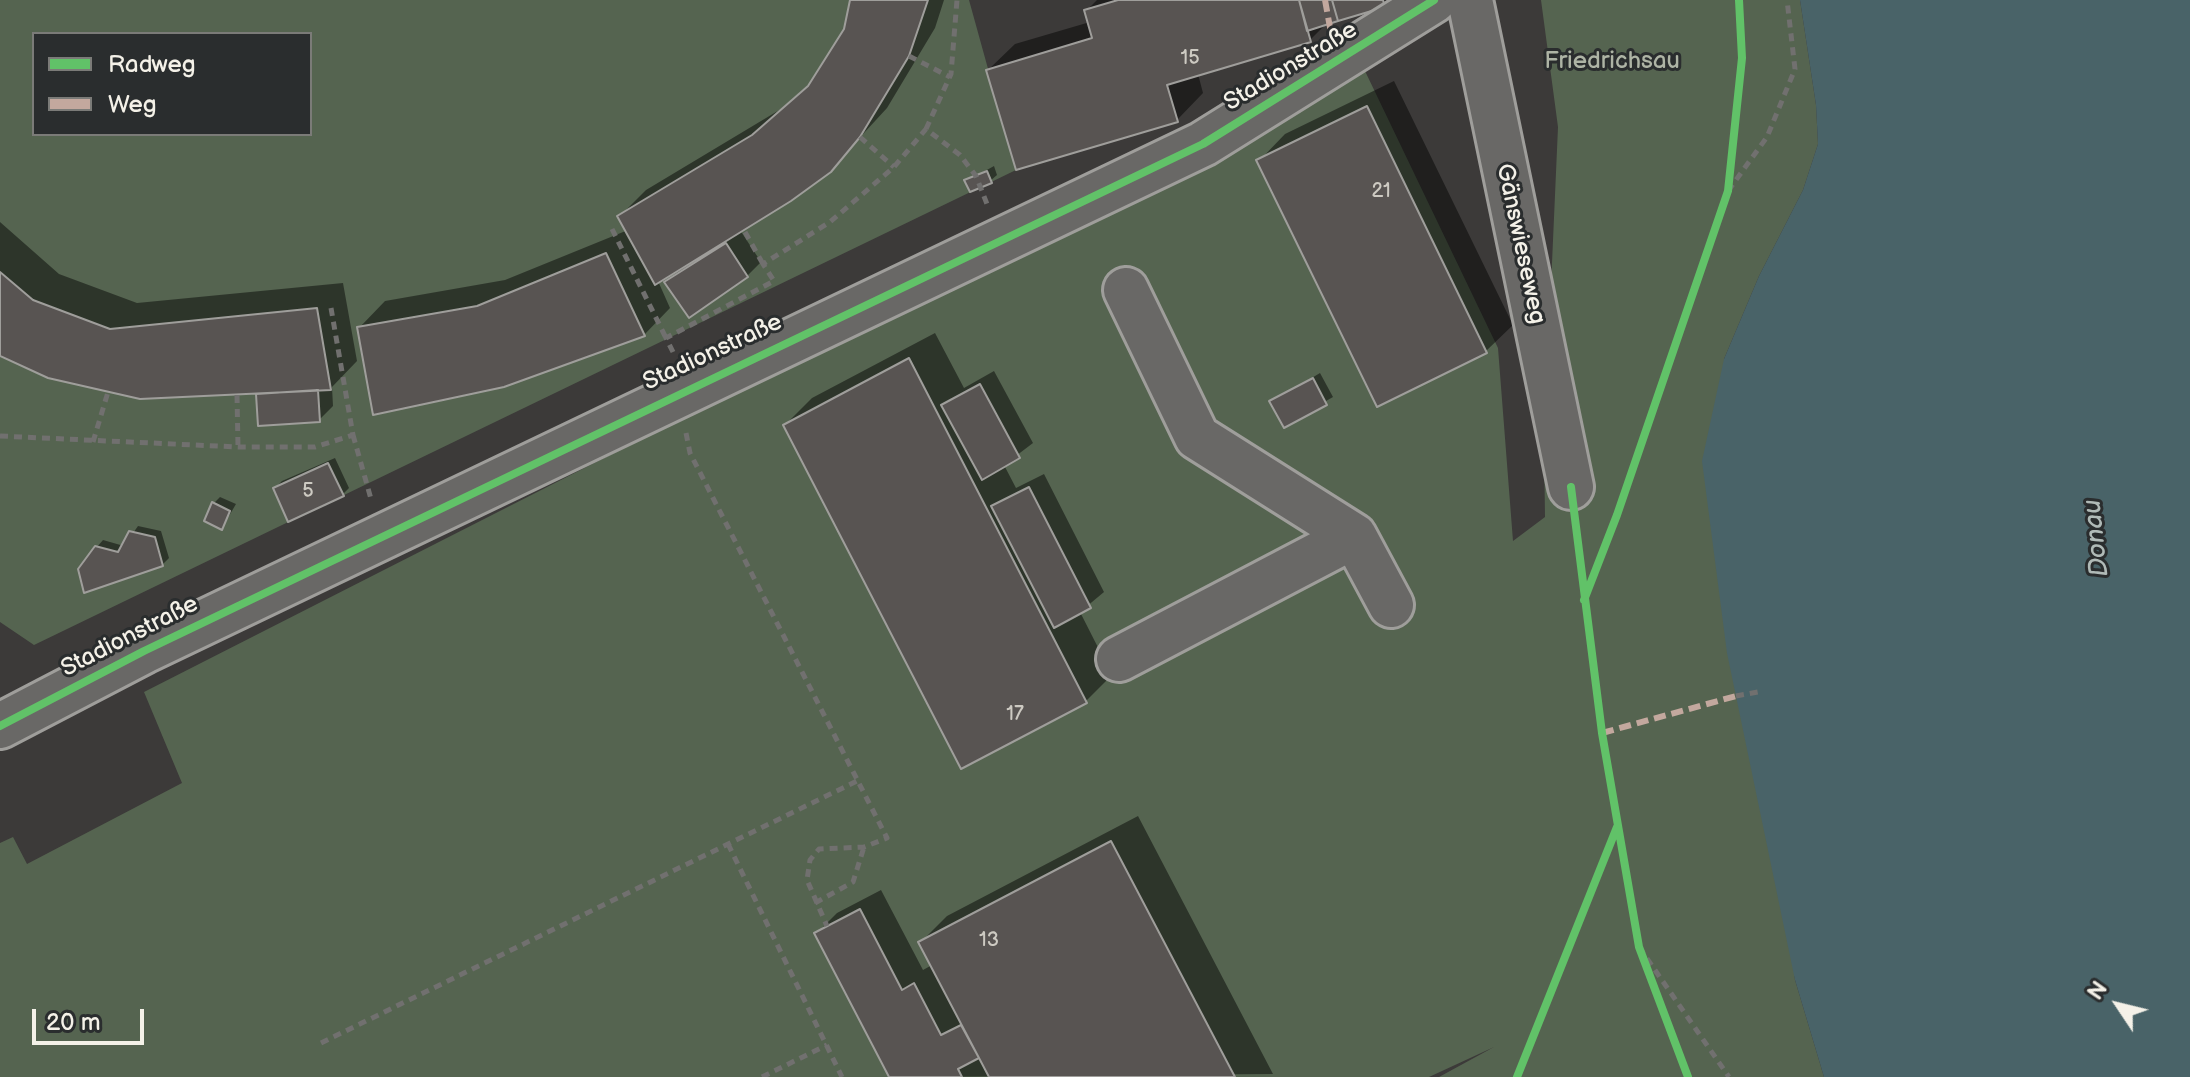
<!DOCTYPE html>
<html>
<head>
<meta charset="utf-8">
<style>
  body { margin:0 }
  #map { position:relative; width:2190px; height:1077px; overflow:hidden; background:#3c3a39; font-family:"Balsamiq Sans",sans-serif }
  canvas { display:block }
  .legend { position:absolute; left:32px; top:32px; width:280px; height:104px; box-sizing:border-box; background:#2a2d2e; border:2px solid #7b7b78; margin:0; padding:10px 14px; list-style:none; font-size:24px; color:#f4f1e8 }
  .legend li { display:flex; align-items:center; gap:16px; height:40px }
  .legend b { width:40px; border:2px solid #7b7b78 }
  .north { position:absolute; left:2078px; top:965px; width:80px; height:80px; -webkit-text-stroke:6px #2a2d2e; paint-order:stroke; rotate:305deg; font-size:22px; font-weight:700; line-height:32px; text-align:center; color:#f4f1e8 }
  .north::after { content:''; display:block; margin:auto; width:28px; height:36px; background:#f4f1e8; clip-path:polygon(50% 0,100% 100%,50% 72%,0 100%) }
  .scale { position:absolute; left:32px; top:1009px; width:112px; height:36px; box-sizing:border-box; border:4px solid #f4f1e8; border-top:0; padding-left:10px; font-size:24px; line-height:28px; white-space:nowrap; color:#f4f1e8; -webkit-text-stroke:6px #2a2d2e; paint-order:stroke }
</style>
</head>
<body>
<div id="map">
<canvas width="2190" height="1077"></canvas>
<ul class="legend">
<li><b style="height:10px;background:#61c268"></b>Radweg</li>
<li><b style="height:10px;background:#c3a89e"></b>Weg</li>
</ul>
<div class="north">N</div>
<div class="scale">20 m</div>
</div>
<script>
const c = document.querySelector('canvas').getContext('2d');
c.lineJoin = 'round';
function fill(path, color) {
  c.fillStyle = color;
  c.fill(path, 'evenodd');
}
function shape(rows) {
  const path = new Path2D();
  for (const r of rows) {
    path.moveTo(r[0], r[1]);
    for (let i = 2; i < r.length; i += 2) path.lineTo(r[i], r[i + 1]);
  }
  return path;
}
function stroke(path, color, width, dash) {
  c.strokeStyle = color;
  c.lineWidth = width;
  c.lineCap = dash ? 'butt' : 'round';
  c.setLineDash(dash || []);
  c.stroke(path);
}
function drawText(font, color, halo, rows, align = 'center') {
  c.font = font + ' "Balsamiq Sans",sans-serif';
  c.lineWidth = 6;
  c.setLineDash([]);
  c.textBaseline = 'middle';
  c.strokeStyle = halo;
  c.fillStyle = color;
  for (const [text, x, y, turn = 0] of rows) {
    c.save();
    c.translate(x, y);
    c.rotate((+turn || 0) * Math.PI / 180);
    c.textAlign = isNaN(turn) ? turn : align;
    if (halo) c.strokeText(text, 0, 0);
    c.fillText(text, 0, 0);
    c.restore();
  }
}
fill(shape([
  [0,0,969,0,1016,170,34,645,0,622],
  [34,34,310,34,310,134,34,134],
  [1541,0,1800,0,1816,105,1818,144,1803,190,1759,276,1724,359,1795,980,1824,1077,1439,1077,1494,1047,1429,1077,0,1077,0,843,13,837,27,864,182,783,144,692,1365,71,1498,348,1513,541,1545,517,1544,444,1558,127]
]), '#556450');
fill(shape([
  [1800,0,2190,0,2190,1077,1824,1077,1795,980,1727,653,1702,461,1724,359,1759,276,1803,190,1818,144,1816,105]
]), '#496368');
fill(shape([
  [852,0,944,0,935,28,887,108,830,170,740,230,761,262,747,276,689,315,667,282,679,270,658,281,670,308,644,335,359,328,385,301,505,280,628,230,620,216,646,190,781,109,815,79,845,30],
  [1097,0,1389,0,1384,5,1328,22,1310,40,1198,74,1203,93,1177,120,988,70,1015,44,1090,22,1086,11],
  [1394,81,1513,325,1486,351,1378,404,1259,161,1285,134],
  [994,166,997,175,990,181,967,181],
  [0,222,59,274,137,303,343,283,357,361,332,387,333,406,319,420,258,395,261,391,0,354],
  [295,389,295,393,270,395,270,391],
  [935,333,964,388,994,371,1033,443,1004,465,1016,488,1044,474,1104,592,1080,612,1112,675,1086,701,785,425,812,398],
  [1320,373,1333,397,1284,425,1272,402],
  [335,458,349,488,342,495,275,488,282,481],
  [220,497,236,504,222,528,214,503],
  [138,526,161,531,169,558,162,565,97,547,103,540,124,546],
  [1138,816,1273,1074,891,1077,816,934,837,913,881,890,923,970,932,965,920,943,947,916]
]), '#0007');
const building = shape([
  [850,0,928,0,909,56,860,137,831,172,791,201,655,285,617,216,752,135,808,86,844,29,850,0],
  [1118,0,1299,0,1311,42,1167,85,1178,122,1016,170,986,70,1092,38,1084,10,1118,0],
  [1299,0,1332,0,1338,21,1307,31,1299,0],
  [1332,0,1383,0,1385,7,1338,21,1332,0],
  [1367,106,1487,353,1377,407,1256,160,1367,106],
  [987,171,992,183,970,192,964,180,987,171],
  [726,243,748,277,689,318,664,282,726,243],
  [606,253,645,336,504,387,373,415,357,327,477,306,606,253],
  [0,272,33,300,110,329,317,308,331,390,140,399,48,378,0,356,0,272],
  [909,358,1087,703,961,769,783,425,909,358],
  [1313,378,1327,405,1284,428,1269,401,1313,378],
  [980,384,1020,458,982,480,941,405,980,384],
  [318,390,320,422,258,426,256,394,318,390],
  [328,463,344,496,288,522,273,488,328,463],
  [1029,487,1091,608,1054,628,991,506,1029,487],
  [212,502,230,511,222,530,204,521,212,502],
  [129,531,155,537,163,566,84,593,78,569,95,546,118,552,129,531],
  [1111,841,1235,1077,989,1077,918,942,1111,841],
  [860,909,902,990,914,983,941,1035,961,1025,979,1058,958,1069,962,1077,889,1077,814,933,860,909]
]);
fill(building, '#585452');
stroke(building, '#9f9e9b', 2);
const minor = shape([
  [1470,0,1571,487],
  [1126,290,1197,437,1354,536,1391,605],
  [1119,659,1354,536],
  [0,726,144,651,1203,144,1434,0]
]);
stroke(minor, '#9f9e9b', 50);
stroke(shape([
  [909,56,950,77],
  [926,129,951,74,957,0],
  [860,137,894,167],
  [1728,191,1767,137,1795,69,1787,0],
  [612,229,666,338],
  [745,232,763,264],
  [673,352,666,338,774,281,763,264,830,222,894,167,926,129,960,155,976,176,987,204],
  [237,395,238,447],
  [686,433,690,453,887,838,864,847,819,849,810,860,807,880,827,926],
  [353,435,371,499],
  [0,436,238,447,315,447,353,435,331,308],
  [93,442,108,392],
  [1736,696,1758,692],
  [728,844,842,1077],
  [815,903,853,882,864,847],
  [1639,947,1729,1077],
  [321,1043,857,781],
  [762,1077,827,1045]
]), '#71706f', 5, [8, 6]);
stroke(minor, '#696866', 44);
stroke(shape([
  [1325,0,1333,44],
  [1602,733,1736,696]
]), '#c3a89e', 6, [12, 6]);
stroke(shape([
  [1571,487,1602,733,1639,947,1688,1077],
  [1584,600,1617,515,1728,191,1742,58,1739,0],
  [0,726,144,651,1203,144,1434,0],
  [1517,1077,1617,827]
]), '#61c268', 8);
drawText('20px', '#cdcac2', null, [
  ["15",1190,59],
  ["21",1381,192],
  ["5",308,492],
  ["17",1015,715],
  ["13",989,941]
]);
drawText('24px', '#aeb4a5', '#2a2d2e', [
  ["Friedrichsau",1612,62]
]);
drawText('24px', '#f4f1e8', '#2a2d2e', [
  ["Stadionstraße",1291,67,-31],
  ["Gänswieseweg",1520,244,78],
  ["Stadionstraße",713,353,-25],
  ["Stadionstraße",130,637,-27]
]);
drawText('italic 26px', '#b0bab7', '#2a2d2e', [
  ["Donau",2097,538,-96]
]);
</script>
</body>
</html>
